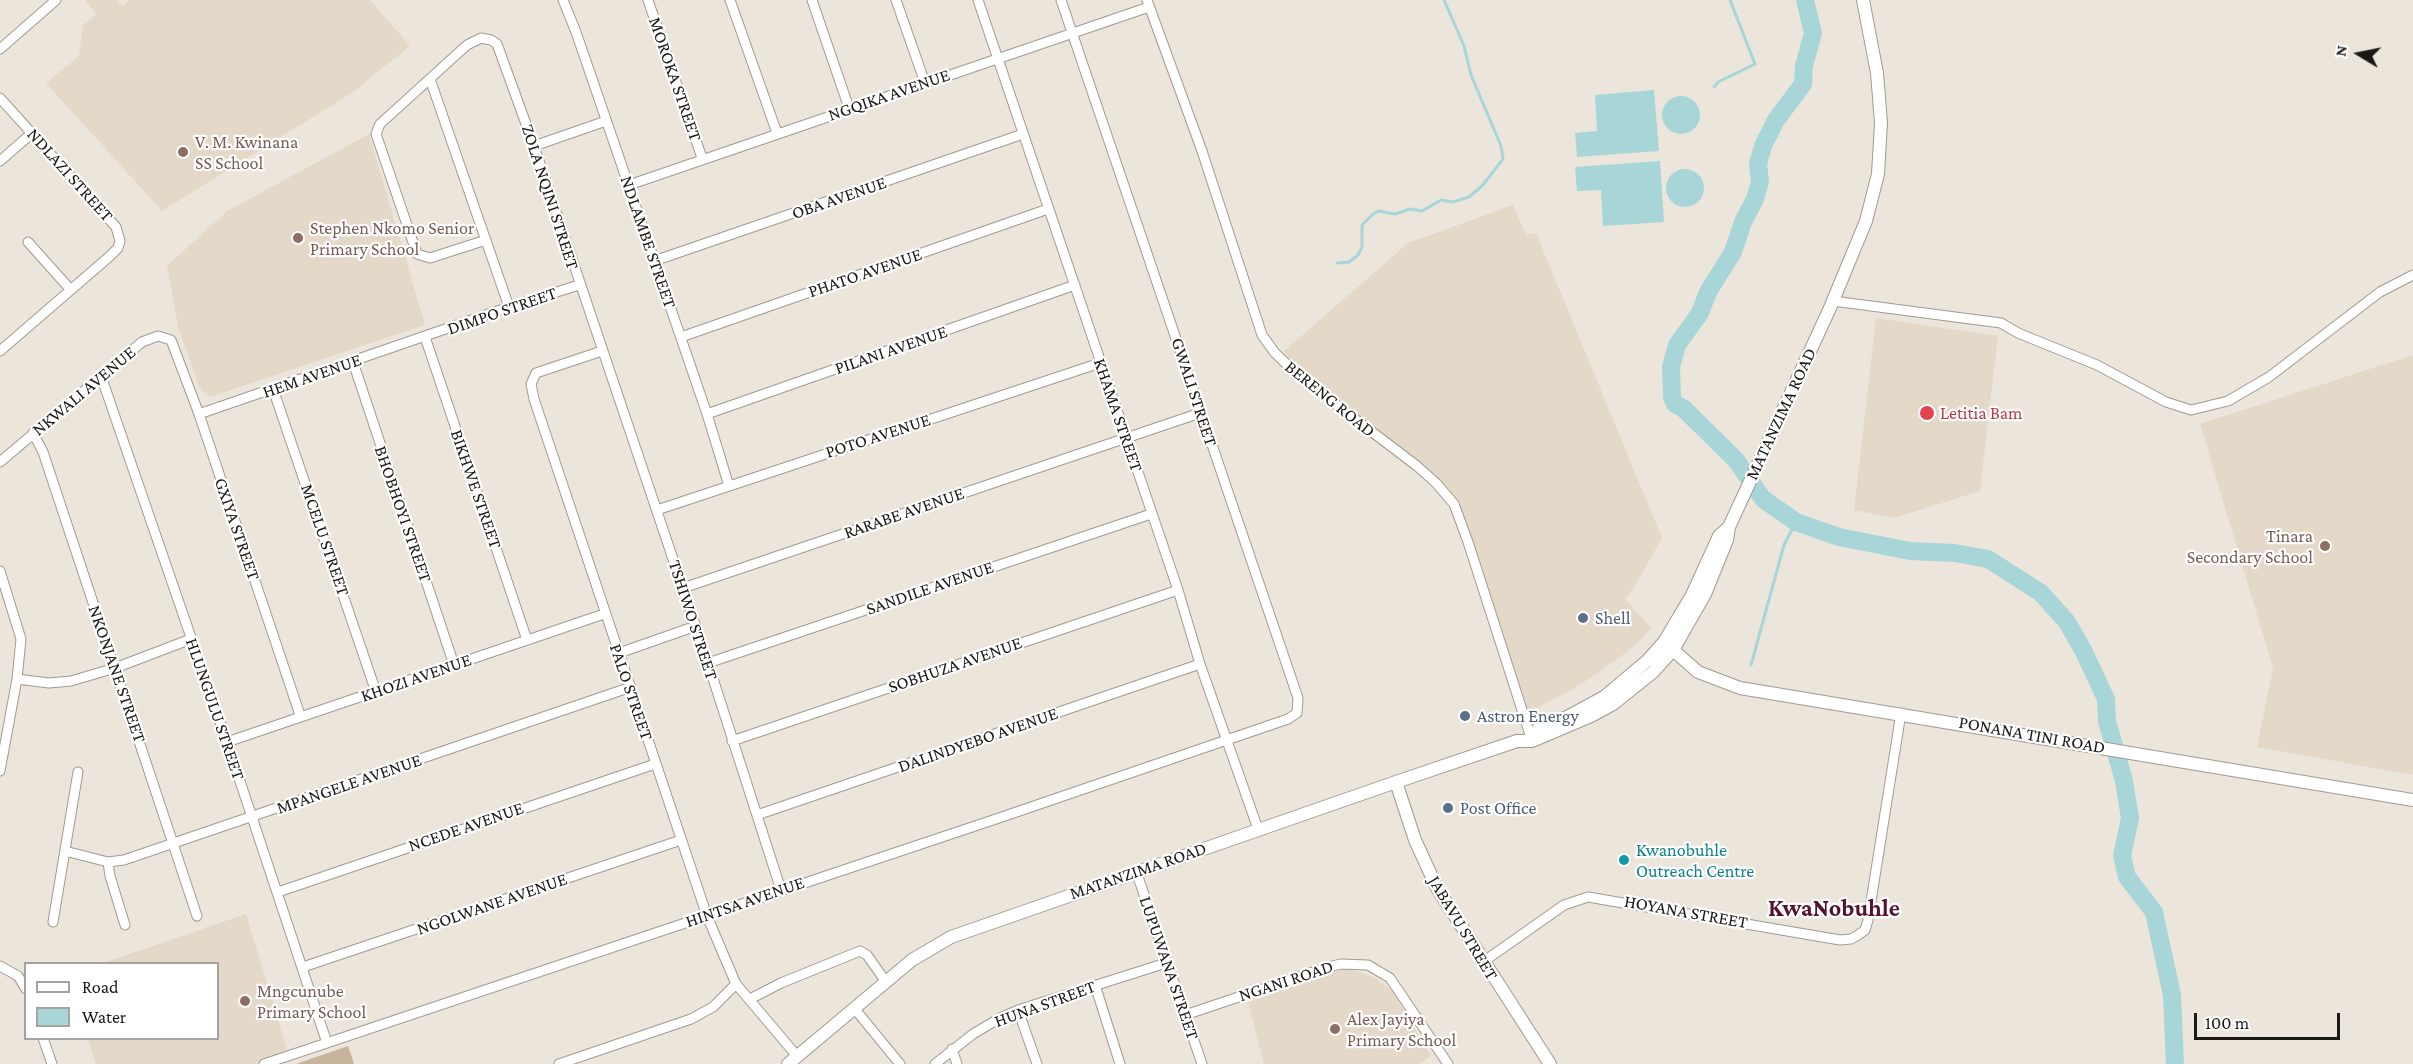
<!DOCTYPE html>
<html>
<head>
<meta charset="utf-8">
<style>
  body { margin:0 }
  #map { position:relative; width:2413px; height:1064px; overflow:hidden; background:#ece5db; font-family:"Crimson Pro",serif }
  canvas { display:block }
  .legend { position:absolute; left:24px; top:962px; width:195px; height:78px; box-sizing:border-box; background:#fff; border:2px solid #a4a3a2; margin:0; padding:8px 10px; list-style:none; font-size:18px; color:#1b1916 }
  .legend li { display:flex; align-items:center; gap:12px; height:30px }
  .legend b { width:30px; border:2px solid #a4a3a2 }
  .north { position:absolute; left:2329px; top:24px; width:60px; height:60px; -webkit-text-stroke:4px #fff; paint-order:stroke; rotate:280deg; font-size:16px; font-weight:700; line-height:24px; text-align:center; color:#1b1916 }
  .north::after { content:''; display:block; margin:auto; width:21px; height:27px; background:#1b1916; clip-path:polygon(50% 0,100% 100%,50% 72%,0 100%) }
  .scale { position:absolute; left:2194px; top:1013px; width:146px; height:27px; box-sizing:border-box; border:3px solid #1b1916; border-top:0; padding-left:8px; font-size:18px; line-height:21px; white-space:nowrap; color:#1b1916; -webkit-text-stroke:4px #fff; paint-order:stroke }
</style>
</head>
<body>
<div id="map">
<canvas width="2413" height="1064"></canvas>
<ul class="legend">
<li><b style="height:8px;background:#fff"></b>Road</li>
<li><b style="height:16px;background:#a8d6d8"></b>Water</li>
</ul>
<div class="north">N</div>
<div class="scale">100 m</div>
</div>
<script>
const c = document.querySelector('canvas').getContext('2d');
c.lineJoin = 'round';
function fill(path, color) {
  c.fillStyle = color;
  c.fill(path, 'evenodd');
}
function shape(rows) {
  const path = new Path2D();
  for (const r of rows) {
    if (r.length === 3) {
      path.moveTo(r[0] + r[2], r[1]);
      path.arc(r[0], r[1], r[2], 0, 2 * Math.PI);
      continue;
    }
    path.moveTo(r[0], r[1]);
    for (let i = 2; i < r.length; i += 2) path.lineTo(r[i], r[i + 1]);
  }
  return path;
}
function stroke(path, color, width, dash) {
  c.strokeStyle = color;
  c.lineWidth = width;
  c.lineCap = dash ? 'butt' : 'round';
  c.setLineDash(dash || []);
  c.stroke(path);
}
function drawText(font, color, halo, rows, align = 'center') {
  c.font = font + ' "Crimson Pro",serif';
  c.lineWidth = 4.5;
  c.setLineDash([]);
  c.textBaseline = 'middle';
  c.strokeStyle = halo;
  c.fillStyle = color;
  for (const [text, x, y, turn = 0] of rows) {
    c.save();
    c.translate(x, y);
    c.rotate((+turn || 0) * Math.PI / 180);
    c.textAlign = isNaN(turn) ? turn : align;
    if (halo) c.strokeText(text, 0, 0);
    c.fillText(text, 0, 0);
    c.restore();
  }
}
fill(shape([
  [85,0,117,0,123,6,130,0,370,0,410,46,353,92,162,211,46,83,79,56,83,25,96,14],
  [369,134,425,325,210,397,199,387,178,326,167,266,227,211],
  [1513,205,1526,235,1536,233,1662,538,1636,584,1625,599,1651,628,1636,645,1597,674,1566,693,1525,713,1455,500,1314,384,1283,352,1408,243],
  [1876,318,1998,336,1980,491,1895,518,1854,510],
  [2413,355,2413,775,2257,747,2273,668,2200,424],
  [246,914,289,1056,264,1064,96,1064,88,1039,218,1038,218,964,103,963],
  [1350,969,1376,978,1393,992,1431,1056,1420,1064,1264,1064,1248,1002,1315,977,1336,970]
]), '#e4d9c9');
fill(shape([
  [348,1046,354,1064,296,1064]
]), '#c6b59c');
fill(shape([
  [1654,90,1659,151,1577,157,1575,133,1597,131,1595,95],
  [1681,115,19],
  [1660,161,1664,222,1603,226,1601,190,1577,191,1575,167],
  [1685,188,19]
]), '#a8d6d8');
stroke(shape([
  [1714,87,1718,82,1755,64,1730,0],
  [1337,263,1349,262,1358,255,1362,247,1362,225,1373,214,1378,211,1395,214,1410,209,1422,211,1441,200,1453,202,1469,197,1482,186,1503,159,1501,146,1471,75,1464,46,1444,0],
  [1751,665,1784,545,1796,522]
]), '#a8d6d8', 3);
stroke(shape([
  [1805,0,1813,33,1804,66,1803,84,1776,120,1763,146,1758,164,1760,182,1755,199,1743,222,1733,252,1708,292,1700,313,1677,345,1671,367,1672,397,1675,404,1683,408,1736,460,1763,499,1796,522,1839,537,1910,551,1955,553,1988,559,2041,593,2067,622,2083,650,2106,699,2107,721,2124,781,2130,818,2122,856,2127,877,2154,912,2172,995,2175,1064]
]), '#a8d6d8', 18);
const minor = shape([
  [563,0,576,32,707,414,729,486],
  [648,0,702,158],
  [730,0,777,133],
  [812,0,849,108],
  [896,0,925,83],
  [978,0,1178,590,1200,664,1258,829],
  [1147,0,1202,151,1262,335,1275,353,1301,378,1417,466,1436,483,1454,504,1468,542,1532,741],
  [0,49,56,0],
  [430,79,509,307],
  [0,98,116,227,120,241,118,248,110,256,0,351],
  [534,146,606,121],
  [0,161,32,133],
  [629,185,1149,7],
  [486,240,430,258,417,254,376,134,380,124,467,45,481,38,491,40,497,44,534,146,708,663,781,890],
  [28,242,70,289],
  [654,261,1023,134],
  [1833,301,2001,323,2018,333,2097,365,2166,402,2191,410,2228,401,2269,377,2380,292,2413,275],
  [425,337,527,640],
  [681,337,1048,209],
  [602,351,536,373,531,384,534,399,707,916,736,984,797,1056],
  [353,362,454,665],
  [101,376,227,742,327,1043],
  [273,389,376,692],
  [199,414,509,307,579,285],
  [707,414,1075,285],
  [33,433,43,452,197,916],
  [0,462,142,342,158,336,171,340,199,414,300,715],
  [657,510,1100,363],
  [0,571,21,639,17,679,0,771],
  [683,588,1200,413],
  [619,653,696,626],
  [708,663,1151,514],
  [17,679,49,683,71,681,115,668,191,639],
  [732,741,1178,590],
  [227,742,604,614],
  [757,815,1200,664],
  [65,851,108,862,124,860,631,687],
  [108,862,110,876,125,925],
  [1136,871,1202,1064],
  [278,892,655,764],
  [53,922,78,772],
  [1483,962,1564,905,1588,897,1840,940,1851,939,1858,935,1865,930,1868,920,1901,713],
  [0,966,18,976,26,989],
  [303,967,681,840],
  [1095,985,1120,1064],
  [750,999,781,983,860,951,867,955,886,982],
  [854,1008,900,1064],
  [1018,1010,1037,1064],
  [1185,1015,1328,967,1341,964,1368,965,1390,978,1448,1064],
  [43,1038,52,1064],
  [952,1049,957,1064],
  [264,1064,999,818,1288,719,1297,713,1298,698,1061,0],
  [559,1064,691,1019,713,1007,736,984],
  [935,1064,973,1034,1000,1018,1018,1010,1166,963]
]);
const tertiary = shape([
  [1664,642,1698,672,1740,688,2413,800],
  [1538,729,1569,716,1604,697,1648,660,1664,642,1692,595,1719,536,1729,527],
  [1396,782,1415,840,1437,888,1550,1064],
  [788,1064,912,960,951,937,1396,782,1517,741,1532,741,1591,716,1613,704,1653,672,1673,650,1705,594,1727,540,1729,527,1830,308,1866,221,1878,174,1881,123,1877,73,1863,0]
]);
stroke(minor, '#a09a91', 11);
stroke(tertiary, '#a09a91', 14);
stroke(minor, '#fff', 9);
stroke(tertiary, '#fff', 12);
for (const [x, y, r, color] of [
  [183,152,6,"#8d6e63"],
  [298,238,6,"#8d6e63"],
  [1927,413,8,"#e0444e"],
  [2325,546,6,"#8d6e63"],
  [1583,618,6,"#5c6f8a"],
  [1465,716,6,"#5c6f8a"],
  [1448,808,6,"#5c6f8a"],
  [1624,860,6,"#0f9aa8"],
  [245,1001,6,"#8d6e63"],
  [1335,1029,6,"#8d6e63"]
]) {
  const dot = new Path2D();
  dot.arc(x, y, r, 0, 2 * Math.PI);
  c.fillStyle = color;
  c.fill(dot);
  stroke(dot, '#fff', 2);
}
drawText('18px', '#1b1916', '#fff', [
  ["MOROKA STREET",675,79,71],
  ["NGQIKA AVENUE",889,95,-19],
  ["NDLAZI STREET",70,175,48],
  ["ZOLA NQINI STREET",550,197,72],
  ["OBA AVENUE",839,198,-19],
  ["NDLAMBE STREET",648,242,71],
  ["PHATO AVENUE",865,273,-19],
  ["DIMPO STREET",502,311,-19],
  ["PILANI AVENUE",891,350,-19],
  ["HEM AVENUE",312,376,-19],
  ["NKWALI AVENUE",84,391,-40],
  ["GWALI STREET",1194,392,72],
  ["BERENG ROAD",1330,399,39],
  ["MATANZIMA ROAD",1781,414,-65],
  ["KHAMA STREET",1118,415,71],
  ["POTO AVENUE",878,436,-18],
  ["BIKHWE STREET",476,489,71],
  ["RARABE AVENUE",904,513,-19],
  ["BHOBHOYI STREET",403,514,71],
  ["GXIYA STREET",237,529,71],
  ["MCELU STREET",325,540,71],
  ["SANDILE AVENUE",930,588,-19],
  ["TSHIWO STREET",693,620,72],
  ["SOBHUZA AVENUE",955,665,-19],
  ["NKONJANE STREET",117,674,71],
  ["KHOZI AVENUE",416,678,-19],
  ["PALO STREET",631,692,71],
  ["HLUNGULU STREET",215,709,71],
  ["PONANA TINI ROAD",2032,735,10],
  ["DALINDYEBO AVENUE",978,740,-19],
  ["MPANGELE AVENUE",349,784,-19],
  ["NCEDE AVENUE",466,827,-19],
  ["MATANZIMA ROAD",1138,871,-19],
  ["HINTSA AVENUE",745,902,-19],
  ["NGOLWANE AVENUE",492,904,-19],
  ["HOYANA STREET",1686,912,10],
  ["JABAVU STREET",1463,928,59],
  ["LUPUWANA STREET",1169,968,71],
  ["NGANI ROAD",1286,981,-18],
  ["HUNA STREET",1045,1004,-20]
]);
drawText('18px', '#785e54', '#fff', [
  ["V. M. Kwinana",195,142],
  ["SS School",195,163],
  ["Stephen Nkomo Senior",310,228],
  ["Primary School",310,249],
  ["Tinara",2313,536,"right"],
  ["Secondary School",2313,557,"right"],
  ["Mngcunube",257,991],
  ["Primary School",257,1012],
  ["Alex Jayiya",1347,1019],
  ["Primary School",1347,1040]
], 'left');
drawText('18px', '#be3a42', '#fff', [
  ["Letitia Bam",1940,413]
], 'left');
drawText('18px', '#4e5e75', '#fff', [
  ["Shell",1595,618],
  ["Astron Energy",1477,716],
  ["Post Office",1460,808]
], 'left');
drawText('18px', '#0d838f', '#fff', [
  ["Kwanobuhle",1636,850],
  ["Outreach Centre",1636,871]
], 'left');
drawText('bold 24px', '#55122c', '#fff', [
  ["KwaNobuhle",1834,909]
]);
</script>
</body>
</html>
